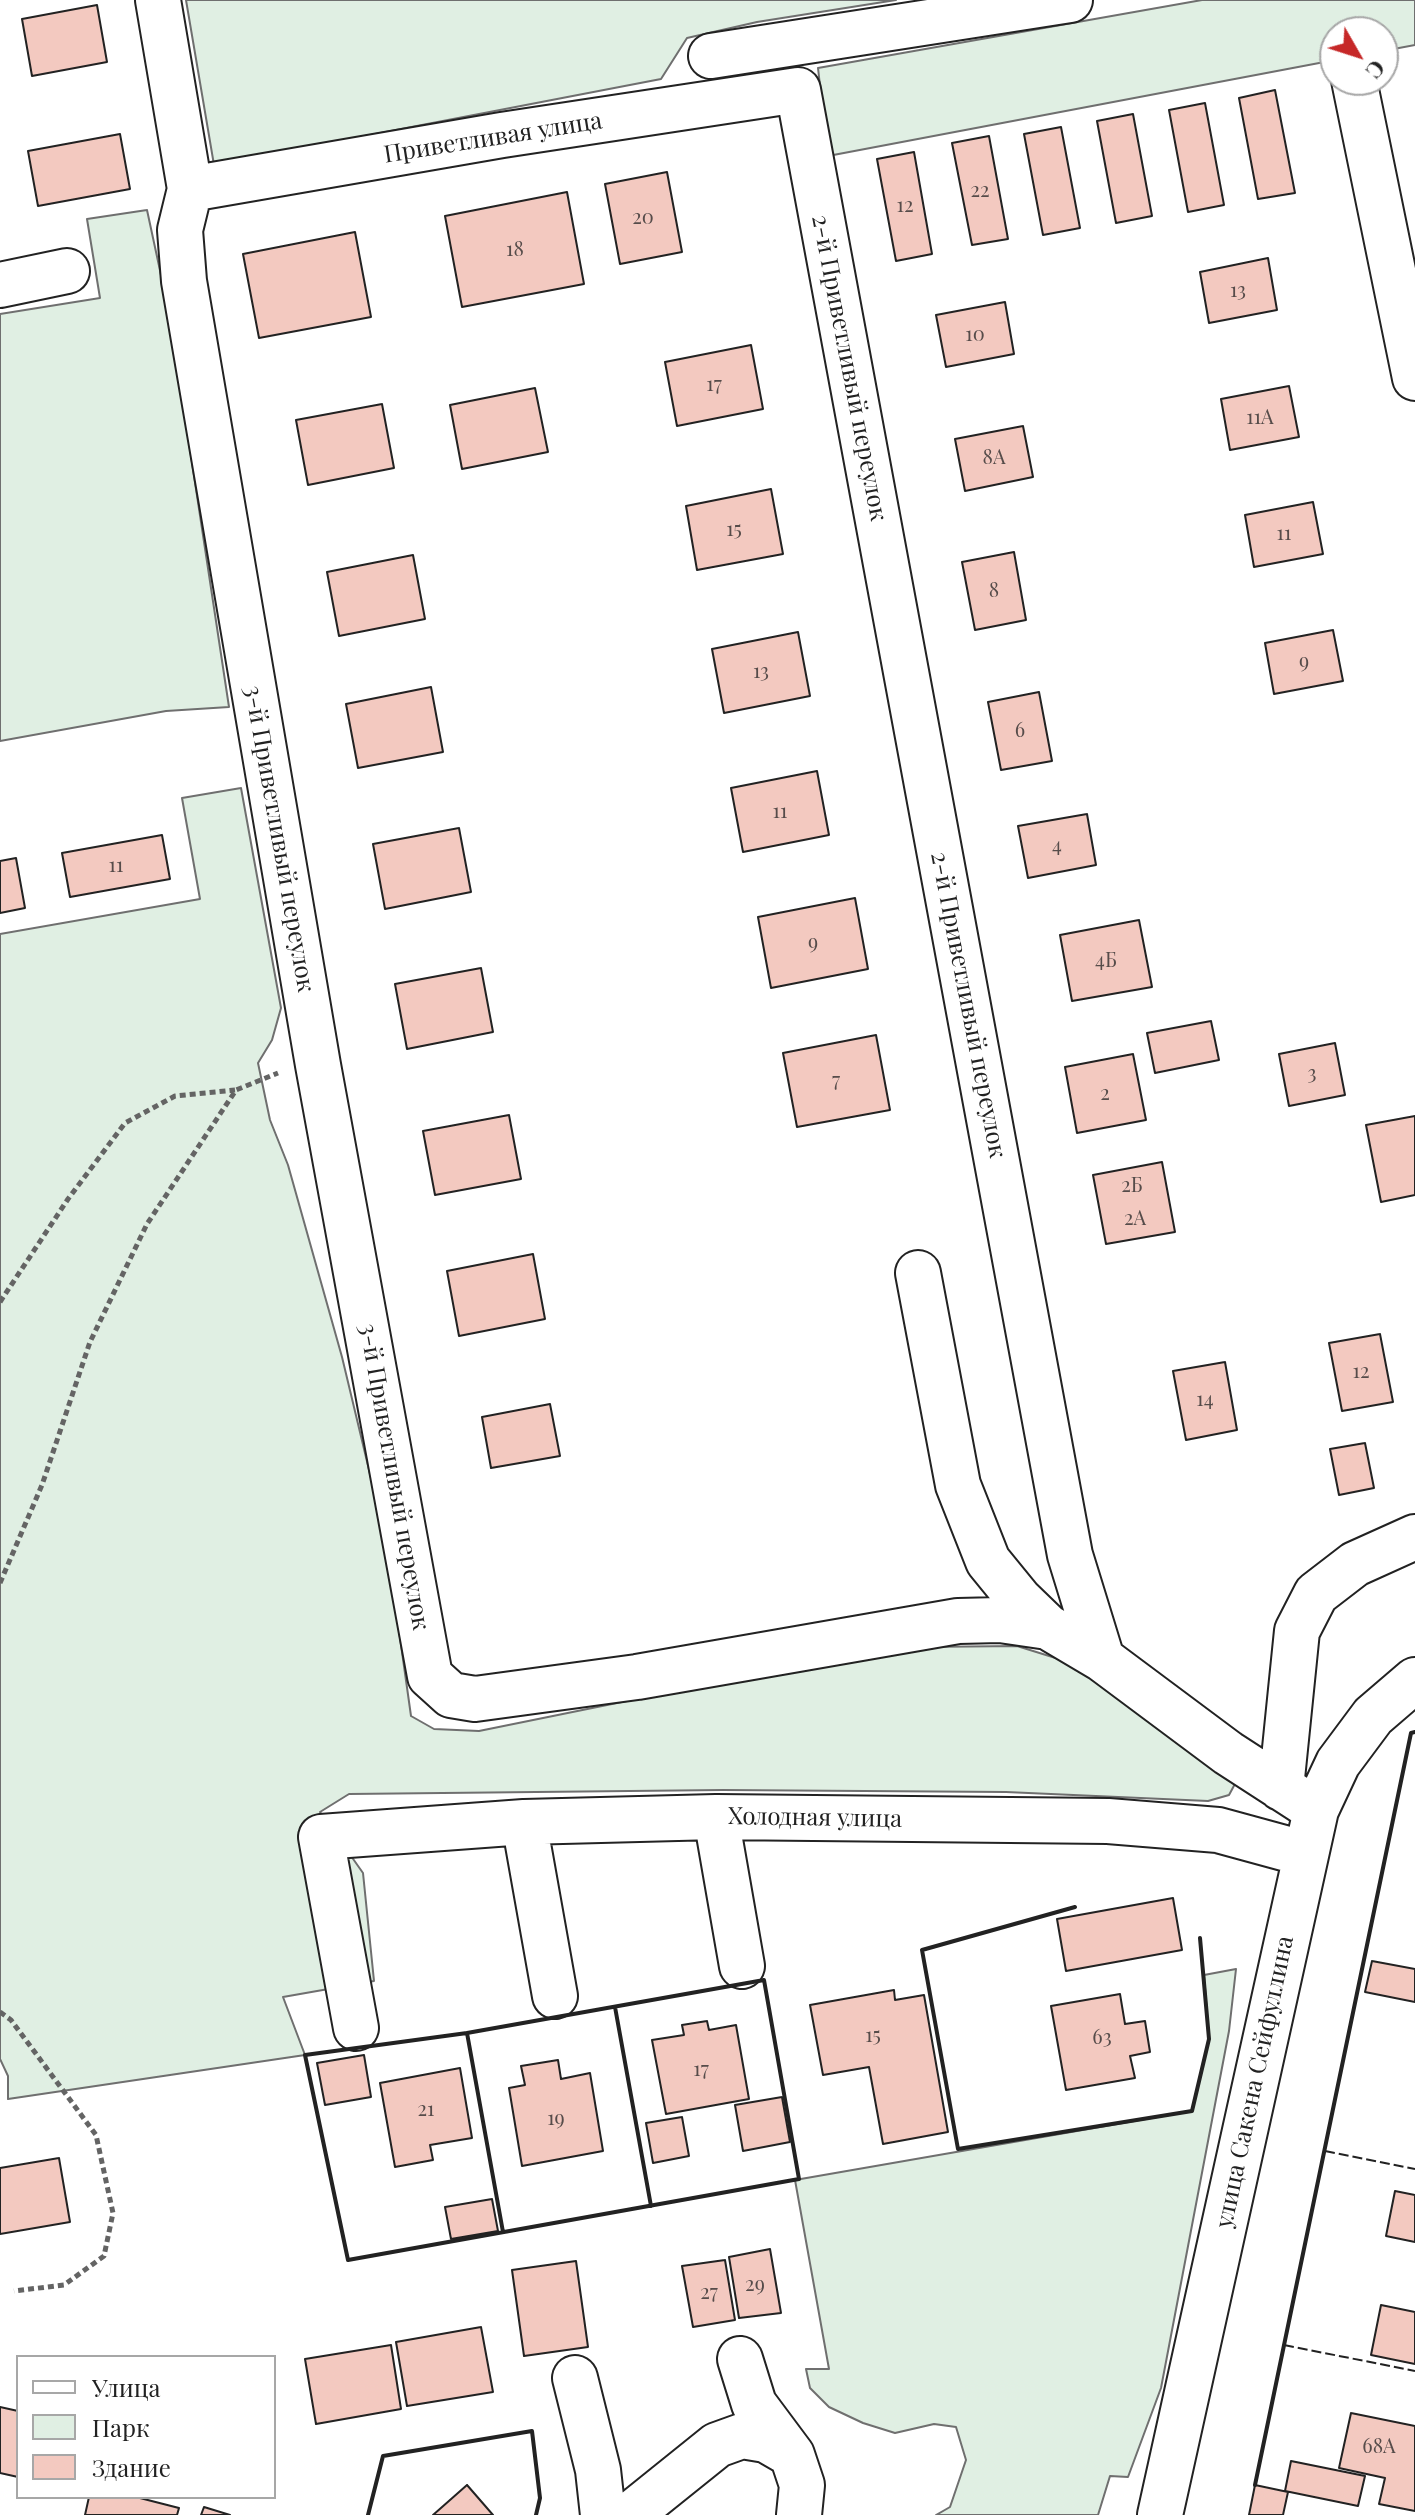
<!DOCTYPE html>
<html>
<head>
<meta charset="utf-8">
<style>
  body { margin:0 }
  #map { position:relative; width:1415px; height:2515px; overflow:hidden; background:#fff; font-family:"Playfair Display",serif }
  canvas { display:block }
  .legend { position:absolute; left:16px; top:2355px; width:260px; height:144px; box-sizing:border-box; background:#fff; border:2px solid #a7a7a7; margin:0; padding:10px 14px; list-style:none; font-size:24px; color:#222 }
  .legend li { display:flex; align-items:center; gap:16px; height:40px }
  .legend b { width:40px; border:2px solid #a7a7a7 }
  .north { position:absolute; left:1319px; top:16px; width:80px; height:80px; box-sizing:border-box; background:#fff; border:2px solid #a7a7a7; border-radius:50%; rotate:129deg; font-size:22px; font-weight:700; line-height:32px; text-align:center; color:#222 }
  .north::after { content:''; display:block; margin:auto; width:28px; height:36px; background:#c62828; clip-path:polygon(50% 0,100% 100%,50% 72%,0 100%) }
</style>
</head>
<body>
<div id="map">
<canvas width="1415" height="2515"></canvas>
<ul class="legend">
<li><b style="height:10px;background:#fff"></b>Улица</li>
<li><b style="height:22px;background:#e0efe3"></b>Парк</li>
<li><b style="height:22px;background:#f3c9c0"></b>Здание</li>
</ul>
<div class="north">С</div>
</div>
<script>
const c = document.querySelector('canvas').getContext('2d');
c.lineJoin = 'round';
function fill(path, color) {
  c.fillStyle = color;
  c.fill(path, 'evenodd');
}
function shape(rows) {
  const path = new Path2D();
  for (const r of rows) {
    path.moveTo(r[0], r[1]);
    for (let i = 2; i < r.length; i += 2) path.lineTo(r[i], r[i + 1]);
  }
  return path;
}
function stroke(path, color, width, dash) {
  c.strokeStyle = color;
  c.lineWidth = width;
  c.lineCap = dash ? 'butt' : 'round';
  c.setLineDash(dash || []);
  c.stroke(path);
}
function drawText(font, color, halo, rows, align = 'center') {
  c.font = font + ' "Playfair Display",serif';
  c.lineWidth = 6;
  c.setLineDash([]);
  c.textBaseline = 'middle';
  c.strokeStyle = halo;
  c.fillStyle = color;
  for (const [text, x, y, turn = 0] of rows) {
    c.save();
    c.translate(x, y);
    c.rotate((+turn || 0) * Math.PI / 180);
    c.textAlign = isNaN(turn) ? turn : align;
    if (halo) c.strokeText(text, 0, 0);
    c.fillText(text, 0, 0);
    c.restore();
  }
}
const green = shape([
  [186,0,896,0,757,22,687,38,661,79,214,165,186,0],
  [1202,0,1415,0,1415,45,1383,51,1383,32,1335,32,1335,60,828,156,818,68,1202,0],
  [147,210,170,317,229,707,166,711,0,741,0,314,100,298,87,219,147,210],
  [241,788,281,1008,272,1040,258,1063,270,1120,288,1165,342,1357,387,1545,411,1716,434,1729,479,1731,681,1690,920,1647,1017,1646,1091,1669,1236,1782,1229,1795,1208,1801,1006,1792,723,1790,349,1794,320,1812,363,1873,374,1981,283,1997,305,2055,8,2099,8,2076,0,2059,0,934,200,899,182,798,241,788],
  [1236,1969,1229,2031,1161,2388,1128,2477,1110,2476,1098,2515,936,2515,950,2507,966,2460,956,2427,934,2424,895,2433,863,2423,829,2407,810,2388,806,2369,829,2369,795,2180,1192,2111,1209,2039,1204,1975,1236,1969]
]);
fill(green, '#e0efe3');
stroke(green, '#6f6f6f', 2);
const building = shape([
  [97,5,107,62,32,76,22,19,97,5],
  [1275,90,1295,193,1258,199,1239,98,1275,90],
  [1205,103,1224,205,1188,212,1169,110,1205,103],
  [1133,114,1152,216,1116,223,1097,121,1133,114],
  [1061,127,1080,228,1043,235,1024,134,1061,127],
  [120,134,130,189,38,206,28,151,120,134],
  [989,136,1008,239,972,245,952,143,989,136],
  [914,152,932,254,896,261,877,159,914,152],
  [667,172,682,252,620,264,605,184,667,172],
  [567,192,584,284,462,307,445,216,567,192],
  [355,232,371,317,259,338,243,254,355,232],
  [1268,258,1277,310,1209,323,1200,272,1268,258],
  [1005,302,1014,354,946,367,936,315,1005,302],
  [751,345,763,409,677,426,665,362,751,345],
  [1289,386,1299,437,1230,450,1221,399,1289,386],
  [535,388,548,452,462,469,450,405,535,388],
  [382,404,394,468,308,485,296,420,382,404],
  [1023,426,1033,477,965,491,955,439,1023,426],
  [771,489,783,554,697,570,686,506,771,489],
  [1313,502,1323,554,1254,567,1245,515,1313,502],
  [1014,552,1026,620,975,630,962,562,1014,552],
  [413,555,425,619,339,636,327,572,413,555],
  [1333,630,1343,681,1274,694,1265,643,1333,630],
  [798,632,810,696,724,713,712,649,798,632],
  [431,687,443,752,358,768,346,704,431,687],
  [1039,692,1052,761,1001,770,988,702,1039,692],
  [817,771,829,835,743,852,731,788,817,771],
  [1087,814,1096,865,1028,878,1018,826,1087,814],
  [459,828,471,892,385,909,373,844,459,828],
  [162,835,170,879,70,897,62,853,162,835],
  [16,858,25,908,0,913,0,861,16,858],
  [855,898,868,969,771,988,758,917,855,898],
  [1139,920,1152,987,1072,1001,1060,935,1139,920],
  [481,968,493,1032,407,1049,395,984,481,968],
  [1211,1021,1219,1060,1155,1073,1147,1033,1211,1021],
  [876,1035,890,1110,797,1127,783,1053,876,1035],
  [1335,1043,1345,1095,1289,1106,1279,1054,1335,1043],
  [1133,1054,1146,1120,1077,1133,1065,1067,1133,1054],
  [509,1115,521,1179,435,1195,423,1131,509,1115],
  [1415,1116,1415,1195,1381,1202,1366,1125,1415,1116],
  [1162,1162,1175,1232,1106,1244,1093,1175,1162,1162],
  [533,1254,545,1319,459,1336,447,1271,533,1254],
  [1380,1334,1393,1402,1342,1411,1329,1343,1380,1334],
  [1225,1362,1237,1430,1186,1440,1173,1371,1225,1362],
  [550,1404,560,1456,491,1468,482,1417,550,1404],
  [1365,1443,1374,1488,1339,1495,1330,1449,1365,1443],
  [1173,1898,1182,1950,1066,1971,1057,1919,1173,1898],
  [1372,1961,1415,1969,1415,2002,1365,1992,1372,1961],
  [894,1990,895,2000,924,1995,948,2132,883,2144,869,2067,823,2075,810,2005,894,1990],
  [1120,1994,1125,2024,1145,2021,1150,2052,1130,2056,1135,2078,1066,2090,1051,2006,1120,1994],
  [707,2021,709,2030,736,2025,749,2099,666,2114,652,2040,684,2035,682,2025,707,2021],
  [364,2055,371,2097,325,2105,317,2063,364,2055],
  [558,2060,561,2079,590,2073,603,2151,522,2166,509,2088,525,2085,521,2066,558,2060],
  [460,2068,472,2138,430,2145,433,2160,395,2167,380,2083,460,2068],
  [782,2097,790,2142,743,2151,735,2105,782,2097],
  [682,2117,689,2156,653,2163,646,2123,682,2117],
  [59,2158,70,2222,0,2234,0,2168,59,2158],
  [1395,2191,1415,2195,1415,2242,1386,2236,1395,2191],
  [492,2199,498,2231,451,2239,445,2207,492,2199],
  [770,2249,781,2313,739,2318,729,2257,770,2249],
  [725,2260,735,2320,693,2327,682,2266,725,2260],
  [576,2261,588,2347,524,2356,512,2270,576,2261],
  [1381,2305,1415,2312,1415,2364,1371,2355,1381,2305],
  [481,2327,493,2392,407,2406,396,2342,481,2327],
  [391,2345,401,2409,316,2424,305,2359,391,2345],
  [0,2407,18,2411,18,2477,0,2473,0,2407],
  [1351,2413,1415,2426,1415,2511,1379,2504,1385,2478,1339,2468,1351,2413],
  [1291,2461,1365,2476,1358,2506,1285,2491,1291,2461],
  [467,2485,493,2515,433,2515,467,2485],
  [1255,2485,1288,2492,1283,2515,1249,2515,1255,2485],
  [89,2497,136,2497,179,2508,177,2515,85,2515,89,2497],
  [204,2507,230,2515,201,2515,204,2507]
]);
fill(building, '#f3c9c0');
stroke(building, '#222', 2);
const minor = shape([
  [158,0,190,189,180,230,184,281,318,1065,430,1676,451,1695,475,1699,637,1677,958,1621,1000,1620,1048,1627,1102,1659],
  [711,56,1070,0],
  [1354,80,1415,378],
  [190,189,502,135,798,90,1070,1555,1102,1659,1228,1753,1316,1810],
  [0,285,67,271],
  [918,1273,958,1485,988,1561,1019,1599,1048,1627],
  [1281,1788,1297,1631,1316,1594,1355,1564,1415,1537],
  [716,1817,742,1966],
  [524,1822,555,1996],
  [356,2028,321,1837,524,1822,716,1817,1108,1821,1218,1830,1306,1854],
  [740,2359,754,2404,792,2455,802,2485,799,2515],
  [575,2378,598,2470,603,2515],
  [630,2515,717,2445,742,2436,766,2440,792,2455],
  [1160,2515,1316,1810,1338,1763,1373,1716,1415,1680]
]);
stroke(minor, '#222', 48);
stroke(shape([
  [0,1302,68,1199,125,1123,175,1096,235,1090],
  [0,1583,42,1485,90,1342,147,1224,236,1090,278,1073],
  [0,2012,11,2020,96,2135,113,2213,104,2256,64,2285,14,2291]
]), '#646464', 5, [6, 4]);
stroke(minor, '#fff', 44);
stroke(shape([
  [1325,2151,1415,2169],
  [1284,2345,1415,2371]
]), '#222', 2, [10, 4]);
stroke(shape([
  [1075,1907,922,1950,958,2149,1192,2111,1209,2039,1200,1938],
  [764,1980,799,2179,348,2260,305,2055,467,2033,764,1980],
  [615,2007,651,2206],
  [467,2033,503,2232],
  [1255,2485,1411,1733,1415,1732],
  [368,2515,383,2456,532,2431,540,2498,536,2515]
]), '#222', 4);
drawText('20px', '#564c4a', null, [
  ["22",980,191],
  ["12",905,206],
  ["20",643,218],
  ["18",515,250],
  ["13",1238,291],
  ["10",975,335],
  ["17",714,385],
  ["11А",1260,418],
  ["8А",994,458],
  ["15",734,530],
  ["11",1284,534],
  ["8",994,591],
  ["9",1304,662],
  ["13",761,672],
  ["6",1020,731],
  ["11",780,812],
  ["4",1057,846],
  ["11",116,866],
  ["9",813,943],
  ["4Б",1106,961],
  ["3",1312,1074],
  ["7",836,1081],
  ["2",1105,1094],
  ["2Б",1132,1186],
  ["2А",1135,1219],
  ["12",1361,1372],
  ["14",1205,1400],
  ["15",873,2036],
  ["63",1102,2038],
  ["17",701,2070],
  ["21",426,2110],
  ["19",556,2119],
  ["29",755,2285],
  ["27",709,2293],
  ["68А",1379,2447]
]);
drawText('24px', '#222', '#fff', [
  ["Приветливая улица",493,138,-9],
  ["2-й Приветливый переулок",849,368,79],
  ["3-й Приветливый переулок",279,839,80],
  ["2-й Приветливый переулок",968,1005,79],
  ["3-й Приветливый переулок",394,1477,80],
  ["Холодная улица",815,1818,1],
  ["улица Сакена Сейфуллина",1255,2082,-78]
]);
</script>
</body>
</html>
